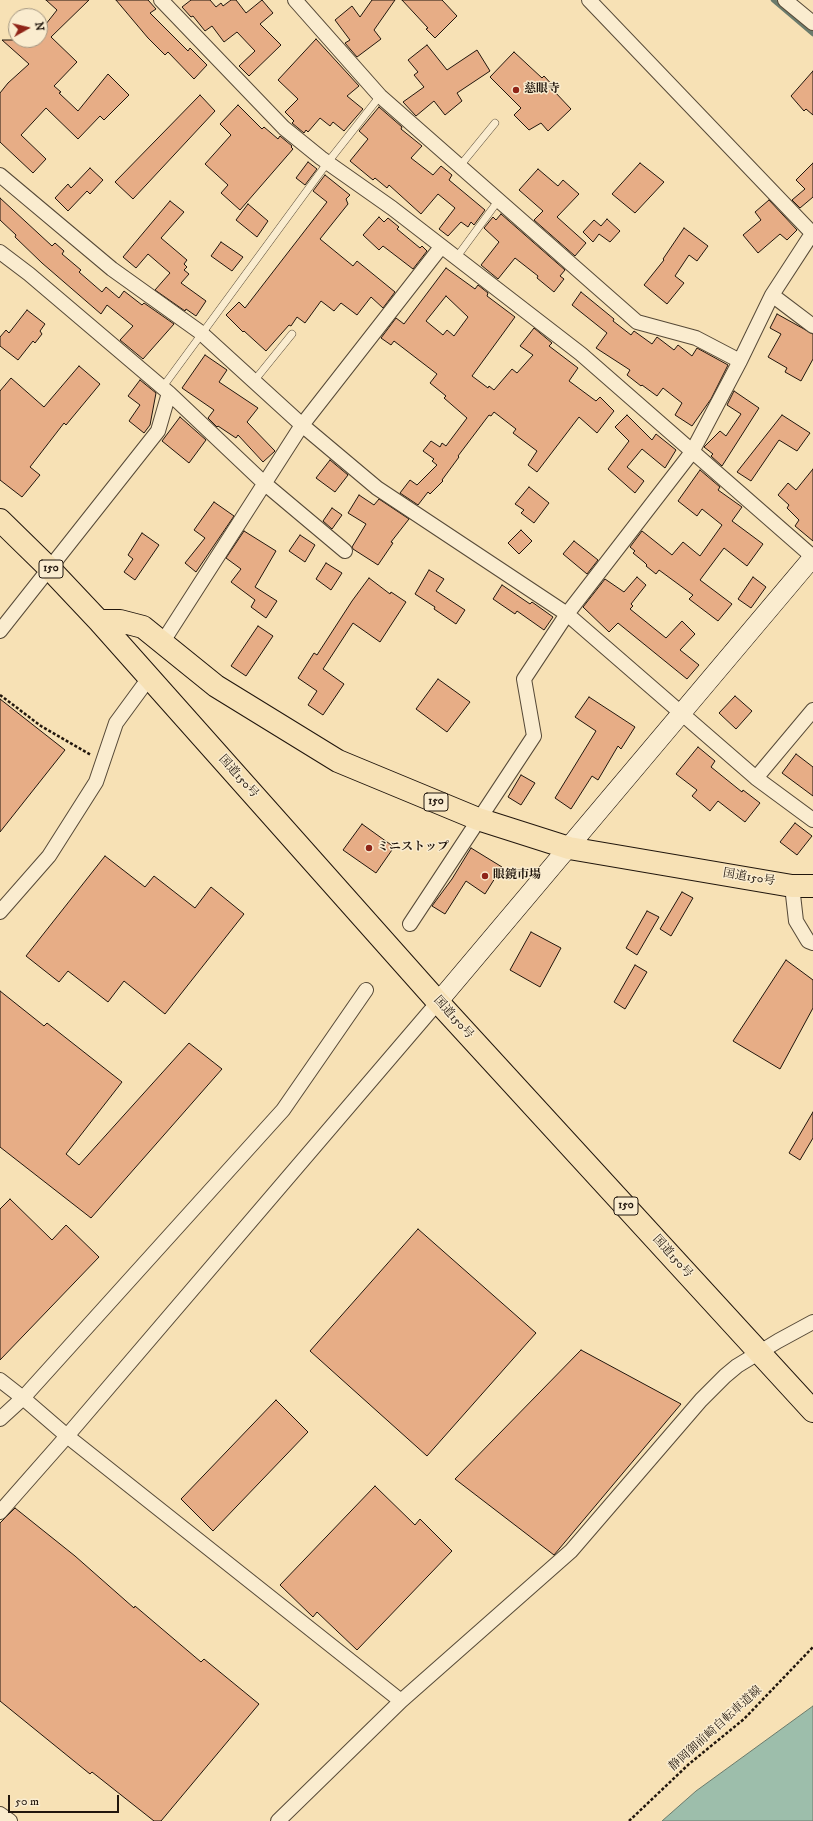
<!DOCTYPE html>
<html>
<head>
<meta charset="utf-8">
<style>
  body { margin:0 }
  #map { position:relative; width:813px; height:1821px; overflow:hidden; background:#f7e1b5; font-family:"IM FELL DW Pica",serif }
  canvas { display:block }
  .north { position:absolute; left:8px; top:8px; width:40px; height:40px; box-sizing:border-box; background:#faeccf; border:1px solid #a39681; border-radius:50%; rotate:82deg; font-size:11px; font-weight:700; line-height:16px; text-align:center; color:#21160d }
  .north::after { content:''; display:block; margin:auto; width:14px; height:18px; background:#8f2418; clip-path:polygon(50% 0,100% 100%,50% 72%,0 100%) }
  .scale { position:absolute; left:8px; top:1795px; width:111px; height:18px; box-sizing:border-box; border:2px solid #21160d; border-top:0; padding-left:5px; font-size:12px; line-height:14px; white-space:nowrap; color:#21160d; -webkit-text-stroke:3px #faeccf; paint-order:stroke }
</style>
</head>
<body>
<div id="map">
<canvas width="813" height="1821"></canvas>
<div class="north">N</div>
<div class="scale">50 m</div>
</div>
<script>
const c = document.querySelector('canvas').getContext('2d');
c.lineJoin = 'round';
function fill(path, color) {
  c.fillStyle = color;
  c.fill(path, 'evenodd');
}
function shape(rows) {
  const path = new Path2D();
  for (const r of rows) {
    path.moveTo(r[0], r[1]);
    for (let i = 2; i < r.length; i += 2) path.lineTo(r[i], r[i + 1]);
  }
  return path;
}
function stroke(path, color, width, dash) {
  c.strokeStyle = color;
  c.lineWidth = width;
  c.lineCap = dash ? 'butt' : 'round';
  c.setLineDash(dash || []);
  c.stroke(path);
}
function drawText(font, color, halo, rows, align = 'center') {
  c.font = font + ' "IM FELL DW Pica","Noto Serif JP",serif';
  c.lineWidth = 3;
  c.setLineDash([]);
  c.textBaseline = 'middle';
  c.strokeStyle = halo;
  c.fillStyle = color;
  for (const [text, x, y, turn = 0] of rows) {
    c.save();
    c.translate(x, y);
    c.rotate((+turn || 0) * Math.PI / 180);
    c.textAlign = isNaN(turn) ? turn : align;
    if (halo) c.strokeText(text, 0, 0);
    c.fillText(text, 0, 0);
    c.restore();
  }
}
const water = shape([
  [813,1706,813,1821,662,1821,696,1791,813,1706]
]);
fill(water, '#9dbeab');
stroke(water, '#6b7b6c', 1);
stroke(shape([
  [773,0,813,34]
]), '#6b7b6c', 4.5);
const building = shape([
  [46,0,89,0,51,37,77,62,54,86,61,92,59,93,78,111,108,74,129,95,104,120,100,116,78,139,46,108,21,135,46,159,33,173,0,142,0,93,8,83,29,64,2,40,40,40,40,27,42,29,57,10,46,0],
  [116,0,148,0,156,9,150,13,188,51,190,48,207,65,194,79,168,52,165,55,148,38,116,0],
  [191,0,210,0,216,7,221,3,223,6,231,0,236,0,246,13,262,0,273,13,260,24,281,45,249,76,239,66,255,51,237,32,224,42,212,26,205,31,193,16,191,17,182,7,191,0],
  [372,0,395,0,374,30,381,39,357,57,345,43,350,40,335,20,352,6,360,17,372,0],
  [402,0,442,0,457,16,435,38,426,29,428,28,402,0],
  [316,39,359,86,347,96,363,109,344,131,333,122,330,126,320,118,308,132,306,130,304,133,292,123,294,121,285,112,298,99,278,80,316,39],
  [427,45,447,70,477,50,490,71,457,93,462,101,445,115,434,101,416,116,403,102,424,87,414,75,418,72,408,60,427,45],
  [514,52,542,78,544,76,556,89,554,91,571,109,548,131,541,123,529,130,514,115,521,108,490,77,514,52],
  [813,71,813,115,806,109,804,111,791,96,813,71],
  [200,95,215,111,133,199,115,182,200,95],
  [238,105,262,129,264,127,278,139,280,136,292,146,291,147,293,149,240,210,221,193,228,185,205,164,231,135,220,124,238,105],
  [379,107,402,127,401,129,422,146,411,158,433,175,441,166,452,175,449,180,485,210,474,225,471,222,468,227,461,222,448,236,439,229,455,208,438,194,421,214,389,185,387,188,375,178,373,180,350,161,368,139,359,131,379,107],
  [308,162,317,169,305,185,296,178,308,162],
  [640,163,664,182,635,213,612,194,640,163],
  [813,163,813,197,800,208,792,200,805,189,796,180,813,163],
  [90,168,103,180,90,194,87,191,68,211,55,198,68,184,71,188,90,168],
  [538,169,558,186,563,180,579,194,557,217,586,243,575,256,534,220,543,211,519,190,538,169],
  [325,175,350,195,346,199,348,204,320,239,353,266,357,261,395,292,383,308,371,297,357,315,341,303,334,311,321,301,305,323,297,317,291,326,289,325,266,351,244,331,243,332,226,315,239,302,245,308,327,202,313,191,325,175],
  [0,198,52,246,55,243,64,251,62,254,81,270,79,272,102,292,106,287,119,298,124,291,142,305,144,303,174,324,143,359,120,340,133,326,107,305,101,314,42,263,15,237,16,235,0,220,0,198],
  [769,200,797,230,787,240,780,234,758,253,743,235,761,220,755,212,769,200],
  [170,201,184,212,161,238,187,260,184,264,187,267,184,270,189,274,181,283,206,301,196,316,186,309,185,311,155,290,170,273,148,254,136,268,123,257,170,201],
  [248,204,268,221,257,237,236,220,248,204],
  [501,214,565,270,560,276,564,279,554,292,537,278,538,276,515,258,498,279,481,265,499,242,484,228,493,217,496,220,501,214],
  [379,217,384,222,388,218,399,227,397,229,420,248,422,246,427,251,413,269,383,246,379,250,363,235,379,217],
  [607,219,620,231,610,242,599,234,593,242,583,232,594,220,601,226,607,219],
  [684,228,708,246,697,261,689,255,675,276,684,283,667,304,644,285,664,260,663,259,684,228],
  [221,242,243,257,232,271,211,256,221,242],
  [446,268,475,289,478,285,488,293,487,296,515,317,472,376,488,388,489,386,494,390,512,369,517,373,533,355,520,346,534,328,552,343,549,346,578,368,569,381,596,401,600,397,614,411,597,433,579,417,537,472,528,465,537,451,513,433,516,429,494,412,491,416,489,415,458,456,459,457,442,480,443,481,430,494,428,492,418,505,400,493,410,480,417,485,437,465,432,461,434,459,423,451,431,441,440,447,442,443,446,446,467,418,444,398,446,396,430,383,437,374,394,341,391,345,381,338,396,318,404,324,446,268],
  [446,296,468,317,454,336,447,330,443,335,426,321,446,296],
  [581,292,614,319,613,321,631,335,634,331,652,344,657,337,674,350,678,345,692,356,697,348,728,365,711,399,692,426,675,415,682,403,663,388,657,396,642,385,641,386,627,375,630,370,596,348,607,333,572,305,581,292],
  [27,310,45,324,40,331,42,334,35,343,33,341,18,360,0,346,0,337,6,330,9,333,27,310],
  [777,314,813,334,813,359,801,381,785,372,787,368,768,357,781,334,770,328,777,314],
  [205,355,227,370,219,382,258,408,247,422,275,451,263,462,238,435,236,438,218,426,217,427,208,418,214,410,182,388,205,355],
  [79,366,100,384,66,425,64,423,30,467,40,475,22,497,0,480,0,391,11,378,44,407,79,366],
  [140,380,156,393,150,425,144,433,129,421,140,405,128,396,140,380],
  [734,391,759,408,722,466,711,456,713,454,704,447,720,431,726,436,741,414,727,405,734,391],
  [627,415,652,440,656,434,676,450,665,468,642,449,627,467,644,481,635,493,608,469,629,441,615,427,627,415],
  [782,415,810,433,797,451,779,440,751,481,737,472,782,415],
  [180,417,206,440,189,463,162,441,180,417],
  [330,460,348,475,335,492,316,478,330,460],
  [813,469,813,541,795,526,799,520,787,508,789,505,778,495,788,483,796,490,813,469],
  [700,470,720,487,718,490,742,507,732,521,763,544,747,566,724,548,700,580,732,604,718,621,689,599,693,595,659,570,656,574,646,566,647,565,644,562,633,553,635,551,630,547,642,531,672,555,683,542,700,556,722,525,702,509,697,516,678,501,700,470],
  [529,487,549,503,534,523,521,513,524,510,515,504,529,487],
  [359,495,374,505,379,499,409,519,391,542,393,543,378,565,353,549,352,547,366,524,348,513,359,495],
  [214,502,234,516,196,572,185,563,205,538,194,530,214,502],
  [332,508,342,515,332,529,323,521,332,508],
  [521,530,532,541,519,554,508,543,521,530],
  [244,531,276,551,255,587,277,601,266,618,251,607,255,600,231,582,241,569,226,558,244,531],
  [142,533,159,545,135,580,124,572,133,559,128,555,142,533],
  [300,535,315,545,305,562,289,551,300,535],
  [574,541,598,560,587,574,563,554,574,541],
  [326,563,342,573,331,590,316,579,326,563],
  [429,570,444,579,436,591,465,610,456,624,434,609,435,607,415,594,429,570],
  [637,577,646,585,631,604,633,606,630,609,666,638,682,621,695,634,680,650,699,665,687,679,618,623,609,632,583,607,605,579,624,592,637,577],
  [753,577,766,587,751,608,738,599,753,577],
  [369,578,390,594,391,592,406,602,380,642,353,623,323,669,344,684,323,715,308,705,317,691,298,678,314,653,317,655,352,601,369,578],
  [502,585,530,604,532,602,553,617,544,630,517,611,515,614,493,599,502,585],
  [258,626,273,636,246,676,231,666,258,626],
  [438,679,470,702,447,732,416,709,438,679],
  [735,696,752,711,736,729,719,713,735,696],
  [589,697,635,727,621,749,618,746,598,780,592,776,571,809,555,798,596,731,575,717,589,697],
  [0,699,65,750,0,832,0,699],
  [698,747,715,761,711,767,742,792,743,790,760,803,745,822,718,801,710,811,692,796,697,790,676,774,698,747],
  [796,754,813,767,813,796,782,773,796,754],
  [521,775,535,783,521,805,508,797,521,775],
  [795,823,812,836,797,855,780,842,795,823],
  [362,824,394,847,376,873,343,850,362,824],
  [471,848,502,867,485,894,466,881,445,914,432,906,452,879,471,848],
  [105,856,145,887,154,876,195,908,211,887,244,914,165,1014,124,981,108,1002,68,971,59,982,26,956,105,856],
  [682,892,693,898,671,936,660,929,682,892],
  [647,911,659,917,637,955,626,948,647,911],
  [531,932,561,948,540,987,510,970,531,932],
  [786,960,813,980,813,1008,780,1069,733,1041,786,960],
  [635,965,647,972,625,1009,614,1002,635,965],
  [0,991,44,1026,47,1023,122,1082,66,1154,79,1165,189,1043,222,1069,91,1218,0,1147,0,991],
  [813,1112,813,1138,800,1160,789,1153,813,1112],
  [10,1199,52,1240,66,1225,99,1257,0,1360,0,1209,10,1199],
  [418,1229,536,1333,427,1456,310,1351,418,1229],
  [581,1350,681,1404,554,1555,455,1479,581,1350],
  [276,1400,308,1432,213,1531,181,1499,276,1400],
  [375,1486,415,1525,420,1519,452,1551,357,1650,317,1612,313,1617,280,1585,375,1486],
  [15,1508,75,1556,134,1608,135,1606,201,1662,204,1659,259,1704,161,1821,154,1821,92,1772,90,1774,0,1701,0,1523,15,1508]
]);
fill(building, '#e7ad86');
stroke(building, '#21160d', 1);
const lane = shape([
  [459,167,495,123],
  [456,258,498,201],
  [254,381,292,334],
  [162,388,328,162,380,96]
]);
const street = shape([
  [161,0,284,128,321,158,392,208,581,354,813,557],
  [295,0,380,96,637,322,696,338,740,361],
  [589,0,812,233],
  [785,0,813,23],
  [0,175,112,269,200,332,302,425,377,488,567,614,756,778,813,820],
  [0,252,29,274,169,393,264,483,345,551],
  [772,295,813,326],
  [0,631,158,431,169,393],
  [162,643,302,425,441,247],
  [756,778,813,710],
  [792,886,796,921,808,941,813,943],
  [0,912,49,856,96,782,116,723,149,678],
  [410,924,534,736,524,679,567,614,692,452,740,361,772,295,813,232],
  [0,1380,23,1398,67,1436,401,1701],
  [0,1419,23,1398,283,1110,366,990],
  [0,1512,67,1436,438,1002],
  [0,1814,10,1821],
  [278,1821,401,1701,571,1551,701,1400,725,1376,737,1366,778,1341,813,1322]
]);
const secondary = shape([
  [438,1002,813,557]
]);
const highway = shape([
  [0,520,49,568,99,621,438,1002,813,1411],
  [99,621,120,621,143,627,216,686,338,761,478,819,569,848,792,886,813,886]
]);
stroke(lane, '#564937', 8);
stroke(street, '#564937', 16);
stroke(secondary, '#21160d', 20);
stroke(highway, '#21160d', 24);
stroke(shape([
  [0,695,41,726,91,755],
  [629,1821,689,1764,744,1719,813,1647]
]), '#21160d', 2.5, [3, 2]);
stroke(lane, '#faeccf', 7);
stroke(street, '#faeccf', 14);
stroke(secondary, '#faeccf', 19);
stroke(highway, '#f7e1b5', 22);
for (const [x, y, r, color] of [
  [516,90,4,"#8f2418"],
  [369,848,4,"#8f2418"],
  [485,876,4,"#8f2418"]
]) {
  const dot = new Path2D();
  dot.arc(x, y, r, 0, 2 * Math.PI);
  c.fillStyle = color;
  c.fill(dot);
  stroke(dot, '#faeccf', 1.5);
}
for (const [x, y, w] of [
  [51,569,24],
  [436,802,24],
  [626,1206,24]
]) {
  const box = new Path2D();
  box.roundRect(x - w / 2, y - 9, w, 18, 3);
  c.fillStyle = '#faeccf';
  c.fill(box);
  stroke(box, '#21160d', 1);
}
drawText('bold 11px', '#21160d', null, [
  ["150",51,569],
  ["150",436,802],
  ["150",626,1206]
]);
drawText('bold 12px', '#21160d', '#faeccf', [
  ["慈眼寺",524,90],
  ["ミニストップ",377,848],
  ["眼鏡市場",493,876]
], 'left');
drawText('12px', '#21160d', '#faeccf', [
  ["国道150号",238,777,48],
  ["国道150号",749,878,9],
  ["国道150号",453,1018,48],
  ["国道150号",672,1257,48],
  ["静岡御前崎自転車道線",716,1729,-42]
]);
</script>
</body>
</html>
